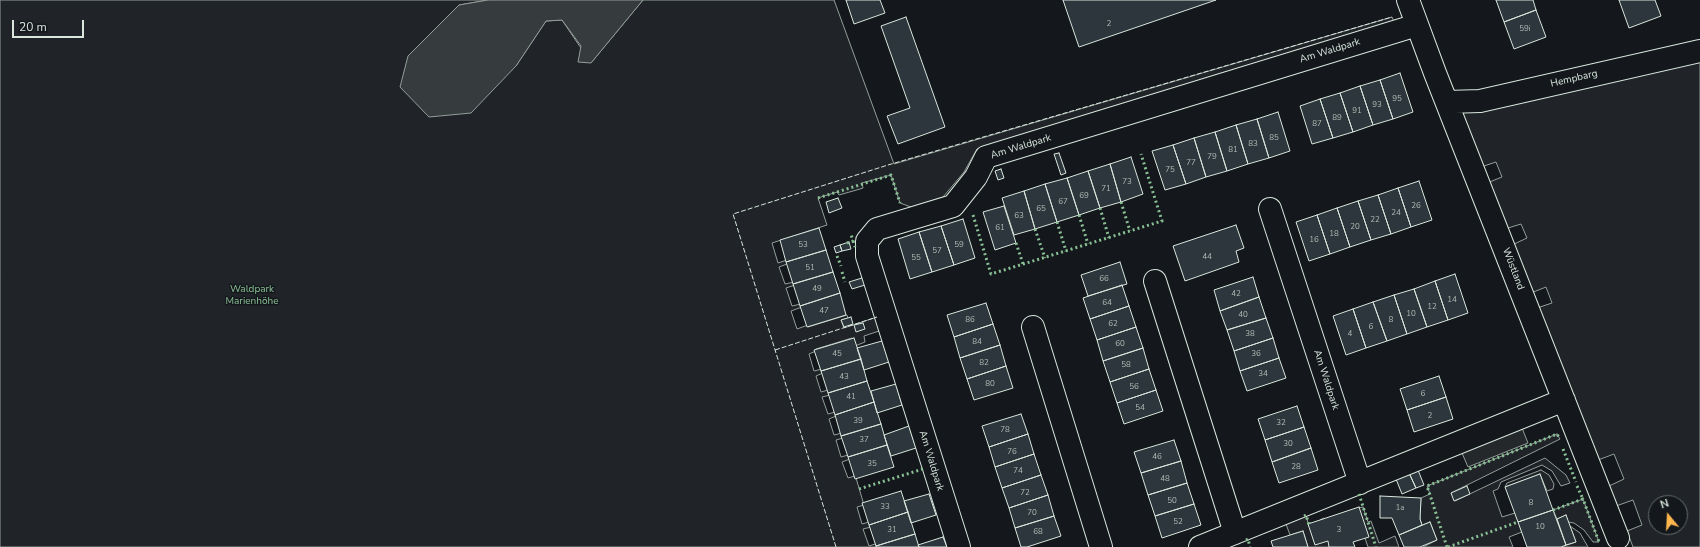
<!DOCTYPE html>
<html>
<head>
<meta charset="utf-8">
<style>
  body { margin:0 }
  #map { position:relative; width:1700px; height:547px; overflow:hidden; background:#14181c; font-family:"Nunito Sans",sans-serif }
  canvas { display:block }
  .north { position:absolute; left:1648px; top:495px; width:40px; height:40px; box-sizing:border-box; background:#14181c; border:1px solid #626a69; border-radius:50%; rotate:342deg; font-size:11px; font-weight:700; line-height:16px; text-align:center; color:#d8e6dc }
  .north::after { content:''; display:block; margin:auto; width:14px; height:18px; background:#ffb74d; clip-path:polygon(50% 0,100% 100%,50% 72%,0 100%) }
  .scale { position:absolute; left:12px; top:20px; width:72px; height:18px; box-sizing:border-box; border:2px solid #d8e6dc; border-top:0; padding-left:5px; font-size:12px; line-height:14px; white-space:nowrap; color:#d8e6dc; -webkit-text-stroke:3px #14181c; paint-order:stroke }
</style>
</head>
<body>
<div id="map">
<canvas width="1700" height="547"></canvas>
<div class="north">N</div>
<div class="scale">20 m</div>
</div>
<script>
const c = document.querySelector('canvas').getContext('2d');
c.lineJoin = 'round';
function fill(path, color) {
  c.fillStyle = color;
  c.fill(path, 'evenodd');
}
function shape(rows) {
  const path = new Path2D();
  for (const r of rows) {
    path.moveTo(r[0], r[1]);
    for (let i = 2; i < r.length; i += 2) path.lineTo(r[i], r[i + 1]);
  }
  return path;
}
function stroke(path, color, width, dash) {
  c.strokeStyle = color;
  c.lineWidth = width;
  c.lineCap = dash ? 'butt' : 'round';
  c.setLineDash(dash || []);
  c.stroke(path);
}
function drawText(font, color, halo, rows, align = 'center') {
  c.font = font + ' "Nunito Sans",sans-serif';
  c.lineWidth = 3;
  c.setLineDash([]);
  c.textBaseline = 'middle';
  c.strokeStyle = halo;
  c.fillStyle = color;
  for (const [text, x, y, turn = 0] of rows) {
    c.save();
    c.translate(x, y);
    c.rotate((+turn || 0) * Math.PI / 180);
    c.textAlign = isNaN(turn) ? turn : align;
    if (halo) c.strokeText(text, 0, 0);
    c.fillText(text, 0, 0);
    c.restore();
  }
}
const green = shape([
  [0,0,488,0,459,5,516,66,546,21,562,20,591,63,643,0,834,0,894,164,1392,17,1395,24,977,149,964,172,943,197,911,207,900,203,891,175,862,183,863,188,860,189,839,195,837,192,818,198,827,225,772,243,778,263,787,260,787,264,779,267,785,284,794,282,795,285,786,288,792,306,801,304,802,307,791,311,797,329,808,325,808,327,847,315,848,318,841,320,844,328,877,317,879,331,864,336,865,342,855,346,852,338,816,349,816,351,809,354,814,371,822,369,823,373,816,376,821,392,828,390,830,395,822,397,828,414,835,412,836,416,829,419,834,435,842,433,843,438,836,440,841,457,848,455,850,459,842,462,848,478,855,476,856,478,864,505,857,507,862,524,869,522,871,527,863,529,869,546,875,544,877,547,0,547,0,0],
  [1700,61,1700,547,1633,547,1627,531,1642,525,1633,500,1616,506,1609,486,1624,479,1614,454,1598,460,1537,308,1552,303,1546,287,1531,293,1512,245,1527,238,1521,224,1505,229,1487,183,1502,177,1496,162,1481,167,1459,113,1700,61],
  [1656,503,1680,503,1680,527,1656,527,1656,503],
  [1557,434,1560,439,1451,493,1455,501,1545,458,1566,475,1570,483,1561,486,1552,471,1542,465,1501,482,1498,489,1493,491,1502,517,1515,513,1522,532,1509,537,1513,547,1423,547,1437,540,1430,522,1422,525,1420,519,1421,498,1430,494,1427,486,1557,434],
  [1541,470,1549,475,1554,484,1553,489,1547,491,1540,474,1505,487,1507,483,1541,470],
  [1583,499,1599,542,1593,542,1584,530,1574,523,1568,522,1566,515,1557,519,1553,510,1583,499],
  [1363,507,1368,522,1371,521,1379,543,1395,536,1399,547,1368,547,1355,509,1363,507],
  [1306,515,1308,523,1311,523,1317,541,1327,538,1320,520,1324,518,1334,547,1308,547,1303,531,1290,535,1286,524,1306,515],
  [1570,526,1580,533,1588,547,1561,547,1576,542,1570,526]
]);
fill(green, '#202428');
stroke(green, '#939e99', 1);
const parking = shape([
  [1522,428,1528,443,1468,467,1462,453,1522,428]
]);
fill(parking, '#24282b');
stroke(parking, '#939e99', 1);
const water = shape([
  [488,0,643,0,591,63,578,62,581,46,562,20,546,21,516,66,471,113,429,117,400,87,408,56,459,5,488,0]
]);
fill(water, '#363b3e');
stroke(water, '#939e99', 1);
const building = shape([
  [846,0,880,0,885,13,854,24,846,0],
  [1063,0,1216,0,1079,47,1063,0],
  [1496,0,1533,0,1536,10,1504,22,1496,0],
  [1619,0,1655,0,1661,16,1629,28,1619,0],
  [1536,10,1546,37,1514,49,1504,22,1536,10],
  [906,17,945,127,898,144,887,116,910,108,881,26,906,17],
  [1400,73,1413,112,1393,119,1380,80,1400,73],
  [1380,80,1393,119,1373,125,1360,86,1380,80],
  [1360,86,1373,125,1353,132,1340,93,1360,86],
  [1340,93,1353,132,1333,138,1320,99,1340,93],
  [1320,99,1333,138,1312,144,1300,106,1320,99],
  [1278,112,1290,151,1269,158,1257,119,1278,112],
  [1257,119,1269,158,1248,164,1236,125,1257,119],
  [1236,125,1248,164,1227,171,1215,132,1236,125],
  [1215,132,1227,171,1206,177,1194,138,1215,132],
  [1194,138,1206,177,1186,184,1173,145,1194,138],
  [1173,145,1186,184,1165,190,1152,151,1173,145],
  [1059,153,1066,173,1061,175,1054,154,1059,153],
  [1131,157,1143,194,1121,202,1110,164,1131,157],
  [1110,164,1121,202,1100,208,1088,171,1110,164],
  [1001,169,1004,178,998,180,995,171,1001,169],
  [1088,171,1100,208,1079,215,1067,178,1088,171],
  [1067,178,1079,215,1057,222,1045,184,1067,178],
  [1419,181,1432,220,1411,227,1398,188,1419,181],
  [1045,184,1057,222,1035,229,1024,191,1045,184],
  [1398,188,1411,227,1391,234,1378,195,1398,188],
  [1024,191,1035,229,1014,235,1002,198,1024,191],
  [1378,195,1391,234,1371,240,1358,201,1378,195],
  [838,198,842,208,829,213,826,202,838,198],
  [1358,201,1371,240,1350,247,1337,208,1358,201],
  [1004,206,1016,243,995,250,983,212,1004,206],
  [1337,208,1350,247,1330,254,1317,215,1337,208],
  [1317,215,1330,254,1309,261,1296,222,1317,215],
  [963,219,975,258,954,265,941,226,963,219],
  [1236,225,1244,248,1236,251,1239,262,1185,281,1173,246,1236,225],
  [941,226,954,265,932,272,919,232,941,226],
  [819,228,826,250,786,262,780,240,819,228],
  [919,232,932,272,910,279,898,239,919,232],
  [849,242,851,249,842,251,840,245,849,242],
  [840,245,842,251,836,253,834,247,840,245],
  [826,250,833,272,793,284,786,262,826,250],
  [1120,262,1127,284,1088,296,1081,275,1120,262],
  [833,272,840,293,800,306,793,284,833,272],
  [1455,274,1468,313,1448,320,1435,281,1455,274],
  [1253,277,1259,297,1220,311,1214,290,1253,277],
  [862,278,865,285,852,289,849,282,862,278],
  [1435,281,1448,320,1427,327,1414,289,1435,281],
  [1122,285,1129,306,1090,319,1083,298,1122,285],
  [1414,289,1427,327,1407,334,1394,295,1414,289],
  [840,293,846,315,807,327,800,306,840,293],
  [1394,295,1407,334,1387,341,1373,302,1394,295],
  [1259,297,1266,318,1227,330,1220,311,1259,297],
  [1373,302,1387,341,1366,348,1353,309,1373,302],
  [986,303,993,324,954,337,947,315,986,303],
  [1129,306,1136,327,1097,340,1090,319,1129,306],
  [1353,309,1366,348,1346,355,1333,316,1353,309],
  [851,317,853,324,844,327,841,320,851,317],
  [1266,318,1273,338,1234,351,1227,330,1266,318],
  [863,323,865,329,856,332,854,325,863,323],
  [993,324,1000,345,960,358,954,337,993,324],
  [1136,327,1143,348,1103,361,1097,340,1136,327],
  [854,338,861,359,821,371,814,350,854,338],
  [1273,338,1279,358,1240,371,1234,351,1273,338],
  [882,341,889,362,864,370,857,348,882,341],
  [1000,345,1006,366,967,379,960,358,1000,345],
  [1143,348,1149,369,1110,382,1103,361,1143,348],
  [1279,358,1286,378,1247,391,1240,371,1279,358],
  [861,359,867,381,828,393,821,371,861,359],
  [1006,366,1013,388,974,400,967,379,1006,366],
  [1149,369,1156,390,1117,403,1110,382,1149,369],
  [1439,376,1446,397,1407,410,1400,389,1439,376],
  [867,381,874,402,835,415,828,393,867,381],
  [896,384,902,405,877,413,871,391,896,384],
  [1156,390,1163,411,1124,424,1117,403,1156,390],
  [1446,397,1453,419,1414,432,1407,410,1446,397],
  [874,402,881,424,841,436,835,415,874,402],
  [1297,406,1304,427,1265,440,1258,419,1297,406],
  [1021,414,1028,434,989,447,982,426,1021,414],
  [881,424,887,445,848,457,841,436,881,424],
  [909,426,916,448,891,456,884,435,909,426],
  [1304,427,1311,448,1272,462,1265,440,1304,427],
  [1028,434,1034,454,995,467,989,447,1028,434],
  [1174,440,1181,461,1141,473,1134,452,1174,440],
  [887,445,894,467,855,479,848,457,887,445],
  [1311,448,1318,470,1279,483,1272,462,1311,448],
  [1034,454,1041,475,1002,488,995,467,1034,454],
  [1181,461,1187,483,1148,495,1141,473,1181,461],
  [1418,470,1424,485,1416,488,1409,473,1418,470],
  [1409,473,1416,488,1402,494,1396,479,1409,473],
  [1540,474,1553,510,1518,522,1505,487,1540,474],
  [1041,475,1048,495,1009,508,1002,488,1041,475],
  [1187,483,1194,504,1155,516,1148,495,1187,483],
  [1467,486,1470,494,1454,501,1451,493,1467,486],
  [901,491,908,512,869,525,862,503,901,491],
  [929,494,936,515,911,523,904,501,929,494],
  [1048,495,1054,516,1015,528,1009,508,1048,495],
  [1380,496,1421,498,1420,519,1422,525,1399,535,1392,518,1380,518,1380,496],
  [1194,504,1201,525,1162,538,1155,516,1194,504],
  [1359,507,1369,537,1353,542,1355,547,1329,547,1328,541,1315,545,1308,524,1359,507],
  [1553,510,1566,545,1561,547,1527,547,1518,522,1553,510],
  [908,512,915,534,876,546,869,525,908,512],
  [1566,515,1576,542,1566,545,1557,519,1566,515],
  [1054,516,1061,536,1027,547,1021,547,1015,528,1054,516],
  [1430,522,1437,540,1420,547,1404,547,1399,535,1430,522],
  [1303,531,1308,547,1273,547,1271,541,1303,531],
  [915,534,919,547,876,547,876,546,915,534],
  [943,537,947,547,919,547,918,545,943,537]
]);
fill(building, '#2c363c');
stroke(building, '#d8e6dc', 1);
const minor = shape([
  [1408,0,1435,73,1618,538],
  [1447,102,1480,101,1700,51],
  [1270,209,1360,483],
  [1155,281,1235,533],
  [1033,327,1101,547],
  [959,547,867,256,867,241,877,229,953,206,976,177,986,157,1417,25],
  [1200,547,1564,400]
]);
stroke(minor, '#d8e6dc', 24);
stroke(minor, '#14181c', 22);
stroke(shape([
  [818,198,891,175,900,203],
  [1121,202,1130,231],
  [1100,208,1109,238],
  [973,215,991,274,1162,221,1141,154],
  [1079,215,1088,244],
  [1057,222,1066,251],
  [1035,229,1045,258],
  [853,241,855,247],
  [847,243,853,241,851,234],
  [1016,243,1023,264],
  [837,256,841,266],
  [842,272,845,282],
  [1563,449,1576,482],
  [1577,486,1583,499],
  [859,489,923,469],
  [1359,494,1376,547],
  [1553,510,1583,499,1599,542],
  [1304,516,1306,515,1309,525],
  [1246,540,1248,539,1250,547],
  [1447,547,1427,486,1557,434,1560,439],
  [1448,547,1518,522]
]), '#8ac095', 3, [2, 3]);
stroke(shape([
  [775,350,877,317],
  [836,547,733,214,888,165,1392,17]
]), '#d8e6dc', 1, [5, 2]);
drawText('8px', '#adbab4', null, [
  ["2",1109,24],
  ["59i",1525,29],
  ["95",1397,99],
  ["93",1377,105],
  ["91",1357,111],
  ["89",1337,118],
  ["87",1317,124],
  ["85",1274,138],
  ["83",1253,144],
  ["81",1233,150],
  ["79",1212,157],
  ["77",1191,163],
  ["75",1170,170],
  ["73",1127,182],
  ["71",1106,189],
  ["69",1084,196],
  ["67",1063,202],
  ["26",1416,206],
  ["65",1041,209],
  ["24",1396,213],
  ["63",1019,216],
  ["22",1375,220],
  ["20",1355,227],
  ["61",1000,228],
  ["18",1334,234],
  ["16",1314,240],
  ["53",803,245],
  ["59",959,245],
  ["57",937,251],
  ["44",1207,257],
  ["55",916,258],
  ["51",810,268],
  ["66",1104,279],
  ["49",817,289],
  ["42",1236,294],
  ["14",1452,300],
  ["64",1107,303],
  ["12",1432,307],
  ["47",824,311],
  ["10",1411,314],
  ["40",1243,315],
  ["86",970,320],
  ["8",1391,320],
  ["62",1113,324],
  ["6",1371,327],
  ["38",1250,334],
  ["4",1350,334],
  ["84",977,342],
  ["60",1120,344],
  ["45",837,354],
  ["36",1256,354],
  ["82",984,363],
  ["58",1126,365],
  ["34",1263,374],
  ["43",844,377],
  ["80",990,384],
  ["56",1134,387],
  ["6",1423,394],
  ["41",851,397],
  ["54",1140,408],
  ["2",1430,416],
  ["39",858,421],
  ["32",1281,423],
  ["78",1005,430],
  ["37",864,440],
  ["30",1288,444],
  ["76",1012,452],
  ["46",1157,457],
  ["35",872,464],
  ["28",1296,467],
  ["74",1018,471],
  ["48",1165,479],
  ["72",1025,493],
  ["50",1172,501],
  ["8",1531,503],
  ["33",885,507],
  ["1a",1400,508],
  ["70",1032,513],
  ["52",1178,522],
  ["10",1540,527],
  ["31",892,530],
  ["3",1339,530],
  ["68",1038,532]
]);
drawText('10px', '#d8e6dc', '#14181c', [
  ["Am Waldpark",1330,51,-17],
  ["Hempbarg",1574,79,-13],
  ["Am Waldpark",1021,147,-17],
  ["Wüstland",1513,269,69],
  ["Am Waldpark",1326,380,72],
  ["Am Waldpark",931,461,73]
]);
drawText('10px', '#8ac095', '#14181c', [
  ["Waldpark",252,290],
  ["Marienhöhe",252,302]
]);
</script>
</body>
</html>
